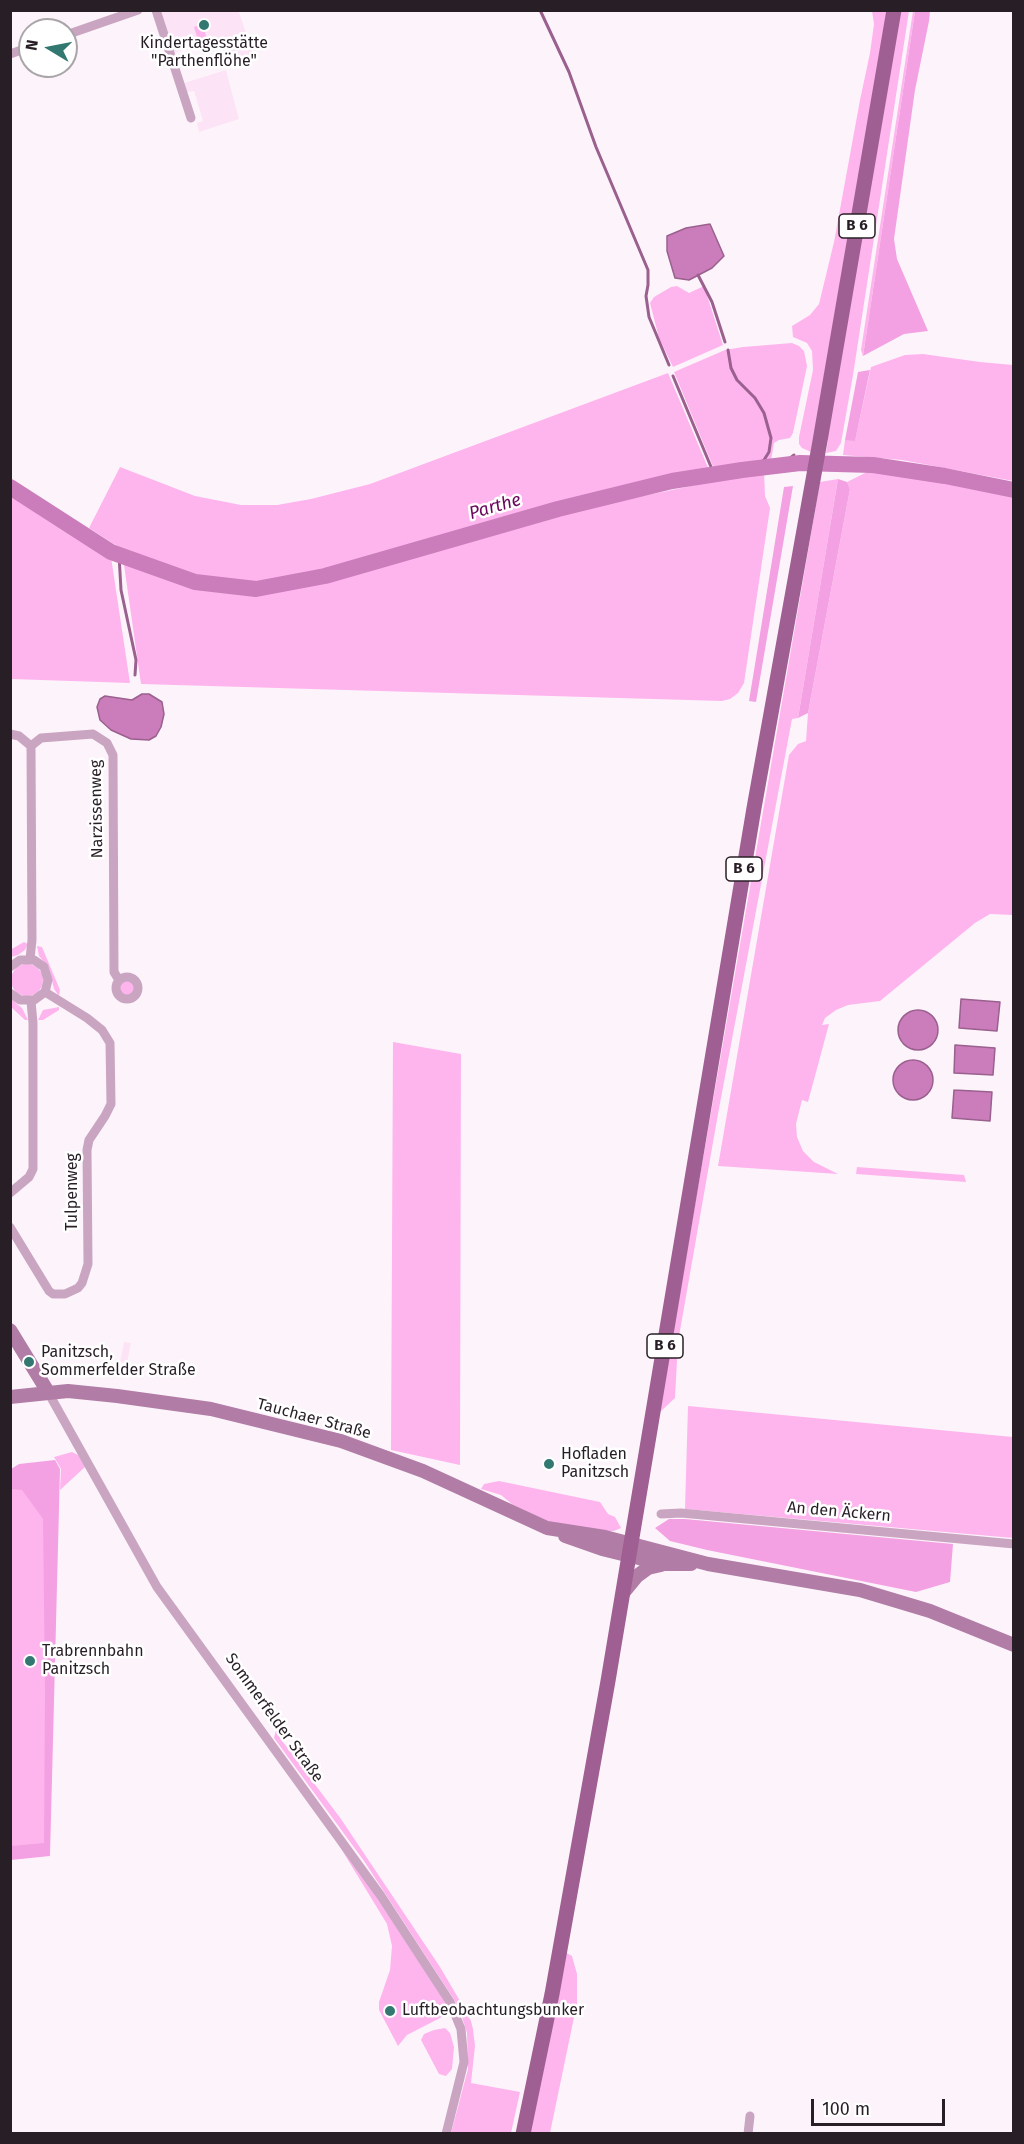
<!DOCTYPE html>
<html>
<head>
<meta charset="utf-8">
<style>
  body { margin:0 }
  #map { position:relative; width:1024px; height:2144px; overflow:hidden; background:#fdf4fb; font-family:"Fira Sans",sans-serif }
  canvas { display:block }
  .frame { position:absolute; inset:0; border:12px solid #281f26; pointer-events:none }
  .north { position:absolute; left:18px; top:18px; width:60px; height:60px; box-sizing:border-box; background:#fff; border:2px solid #a9a5a8; border-radius:50%; rotate:280deg; font-size:16px; font-weight:700; line-height:24px; text-align:center; color:#281f26 }
  .north::after { content:''; display:block; margin:auto; width:21px; height:27px; background:#327870; clip-path:polygon(50% 0,100% 100%,50% 72%,0 100%) }
  .scale { position:absolute; left:811px; top:2099px; width:134px; height:27px; box-sizing:border-box; border:3px solid #281f26; border-top:0; padding-left:8px; font-size:18px; line-height:21px; white-space:nowrap; color:#281f26; -webkit-text-stroke:4px #fff; paint-order:stroke }
</style>
</head>
<body>
<div id="map">
<canvas width="1024" height="2144"></canvas>
<div class="frame"></div>
<div class="north">N</div>
<div class="scale">100 m</div>
</div>
<script>
const c = document.querySelector('canvas').getContext('2d');
c.lineJoin = 'round';
function fill(path, color) {
  c.fillStyle = color;
  c.fill(path, 'evenodd');
}
function shape(rows) {
  const path = new Path2D();
  for (const r of rows) {
    if (r.length === 3) {
      path.moveTo(r[0] + r[2], r[1]);
      path.arc(r[0], r[1], r[2], 0, 2 * Math.PI);
      continue;
    }
    path.moveTo(r[0], r[1]);
    for (let i = 2; i < r.length; i += 2) path.lineTo(r[i], r[i + 1]);
  }
  return path;
}
function stroke(path, color, width, dash) {
  c.strokeStyle = color;
  c.lineWidth = width;
  c.lineCap = dash ? 'butt' : 'round';
  c.setLineDash(dash || []);
  c.stroke(path);
}
function drawText(font, color, halo, rows, align = 'center') {
  c.font = font + ' "Fira Sans",sans-serif';
  c.lineWidth = 5;
  c.setLineDash([]);
  c.textBaseline = 'middle';
  c.strokeStyle = halo;
  c.fillStyle = color;
  for (const [text, x, y, turn = 0] of rows) {
    c.save();
    c.translate(x, y);
    c.rotate((+turn || 0) * Math.PI / 180);
    c.textAlign = isNaN(turn) ? turn : align;
    if (halo) c.strokeText(text, 0, 0);
    c.fillText(text, 0, 0);
    c.restore();
  }
}
fill(shape([
  [233,10,239,12,254,57,228,65,218,38,174,53,160,11],
  [226,70,239,119,199,132,197,123,203,121,194,91,187,92,184,83],
  [124,1342,131,1343,127,1363,120,1362]
]), '#fce4f6');
fill(shape([
  [872,11,888,11,811,452,802,448,799,444,799,437,813,370,812,351,807,343,793,337,792,326,810,315,819,304,834,242,860,100,870,53,874,24],
  [898,11,909,11,853,375,841,443,836,451,826,453,828,440,826,439],
  [913,11,915,11,863,356,861,350],
  [202,24,208,41,199,44,194,27],
  [677,286,689,293,704,286,723,345,673,367,659,338,650,303,654,297,671,287],
  [792,343,799,346,804,351,807,366,793,433,790,438,779,440,774,443,771,461,714,469,674,372,725,350,743,347],
  [923,354,980,362,1013,365,1013,481,902,460,843,455,845,440,855,440,871,367,905,355],
  [668,373,709,470,659,480,306,575,258,585,191,575,146,562,117,546,89,528,120,467,195,496,241,505,277,505,311,499,370,484],
  [871,470,929,477,1013,494,1013,915,990,914,975,923,880,1001,848,1005,836,1010,825,1018,822,1025,829,1024,808,1102,802,1100,796,1124,797,1137,803,1151,814,1162,838,1174,718,1166,789,755,798,744,806,741,808,713,850,489,847,482],
  [764,471,765,496,770,508,744,683,738,693,730,699,722,701,141,684,124,565,130,565,151,573,187,583,218,589,266,593,320,582,546,516],
  [838,479,798,718,792,719,718,1114,678,1342,675,1398,659,1413,820,482],
  [11,494,111,557,130,683,11,679],
  [24,942,28,944,25,950,18,955,11,957,10,950],
  [37,946,42,947,60,990,59,996,54,989,49,968,39,956],
  [27,980,16],
  [127,987,11],
  [11,999,22,1008,28,1020,25,1020,11,1007],
  [59,1007,59,1010,43,1020,38,1020,43,1010],
  [393,1042,461,1054,460,1465,391,1450],
  [857,1167,964,1175,966,1182,856,1174],
  [688,1406,1013,1437,1013,1538,685,1509],
  [72,1452,78,1455,92,1474,157,1588,354,1862,447,2005,442,2017,407,2035,398,2046,379,2010,379,2002,390,1970,392,1946,387,1924,326,1824,152,1582,85,1467,60,1490,61,1469,54,1457],
  [50,1472,50,1850,10,1854,10,1473],
  [499,1481,600,1502,608,1514,615,1517,621,1528,614,1531,602,1531,552,1523,513,1505,501,1495,481,1489,484,1484],
  [276,1730,280,1738,341,1819,440,1967,460,2001,471,2021,473,2029,475,2046,471,2083,520,2092,511,2133,451,2133,468,2069,467,2033,460,2011,453,1998,364,1861,274,1738],
  [565,1952,572,1956,577,1974,577,2003,550,2133,526,2134],
  [445,2028,450,2033,454,2047,452,2069,446,2076,439,2074,421,2040,424,2034,434,2030]
]), '#feb5ee');
fill(shape([
  [915,11,930,11,929,21,915,90,894,239,897,259,928,331,904,334,863,356],
  [870,370,855,441,845,440,858,372],
  [838,479,847,482,850,489,808,713,798,718],
  [793,486,756,702,749,701,784,487],
  [55,1460,60,1469,50,1856,11,1860,11,1846,44,1843,45,1690,43,1519,22,1490,11,1489,11,1469,19,1464],
  [669,1519,685,1519,953,1544,950,1582,916,1592,707,1550,670,1541,655,1528]
]), '#f3a1e2');
const water = shape([
  [710,224,724,256,712,268,689,280,675,278,667,251,667,236,686,228,710,224],
  [142,694,149,694,162,702,164,714,161,727,156,736,149,740,131,739,111,730,100,720,97,707,100,699,105,696,132,700,142,694],
  [961,999,1000,1002,997,1031,959,1028,961,999],
  [918,1030,20],
  [955,1045,995,1048,993,1075,954,1073,955,1045],
  [913,1080,20],
  [954,1090,992,1092,990,1121,952,1118,954,1090]
]);
fill(water, '#cb7cbb');
stroke(water, '#9a608e', 1.5);
stroke(shape([
  [540,10,569,72,596,147,648,270,648,285,646,296,649,317,669,365],
  [698,275,712,302,725,342],
  [728,350,731,368,737,380,755,398,764,413,771,438,769,452,764,460,753,468],
  [673,376,714,474],
  [780,466,794,455],
  [119,555,121,590,136,660,135,675]
]), '#9a608e', 3);
stroke(shape([
  [10,487,111,552,195,582,256,589,325,576,558,509,672,481,742,470,800,463,873,465,945,476,1014,490]
]), '#cb7cbb', 16);
stroke(shape([
  [156,10,191,118],
  [66,35,138,10],
  [10,54,30,47],
  [10,734,19,736,31,746],
  [31,746,41,738,93,734,107,743,113,755,114,972,119,980],
  [30,959,32,940,31,746],
  [10,967,20,960,34,960,44,967,48,980,45,992,34,1000,20,1000,10,993],
  [127,988,11],
  [10,1193,29,1177,33,1169,33,1023,31,1001],
  [10,1227,49,1291,53,1294,65,1294,78,1288,82,1283,88,1264,87,1150,89,1140,105,1116,111,1104,110,1043,102,1030,87,1018,45,992],
  [48,1392,157,1587,381,1896,450,2002,461,2029,464,2062,446,2134],
  [661,1514,681,1513,1014,1544],
  [748,2134,750,2116]
]), '#caa5c1', 9);
stroke(shape([
  [10,1330,48,1392],
  [10,1397,68,1391,117,1396,211,1409,341,1441,423,1471,547,1528,605,1537,708,1564,860,1590,930,1611,1014,1645],
  [565,1536,602,1549,663,1564,691,1564],
  [623,1593,637,1576,648,1568,661,1565]
]), '#b17da6', 14);
stroke(shape([
  [523,2134,552,1994,608,1681,754,808,820,441,894,10]
]), '#9f5f92', 15);
for (const [x, y, r, color] of [
  [204,25,6,"#327870"],
  [29,1362,6,"#327870"],
  [549,1464,6,"#327870"],
  [30,1661,6,"#327870"],
  [390,2011,6,"#327870"]
]) {
  const dot = new Path2D();
  dot.arc(x, y, r, 0, 2 * Math.PI);
  c.fillStyle = color;
  c.fill(dot);
  stroke(dot, '#fff', 2);
}
for (const [x, y, w] of [
  [857,226,36],
  [744,869,36],
  [665,1346,36]
]) {
  const box = new Path2D();
  box.roundRect(x - w / 2, y - 12, w, 24, 4.5);
  c.fillStyle = '#fff';
  c.fill(box);
  stroke(box, '#281f26', 1.5);
}
drawText('bold 15px', '#281f26', null, [
  ["B 6",857,226],
  ["B 6",744,869],
  ["B 6",665,1346]
]);
drawText('16px', '#281f26', '#fff', [
  ["Kindertagesstätte",204,44,"center"],
  ["\"Parthenflöhe\"",204,62,"center"],
  ["Panitzsch,",41,1353],
  ["Sommerfelder Straße",41,1371],
  ["Hofladen",561,1455],
  ["Panitzsch",561,1473],
  ["Trabrennbahn",42,1652],
  ["Panitzsch",42,1670],
  ["Luftbeobachtungsbunker",402,2011]
], 'left');
drawText('16px', '#281f26', '#fff', [
  ["Narzissenweg",97,809,-91],
  ["Tulpenweg",73,1192,-90],
  ["Tauchaer Straße",314,1419,15],
  ["An den Äckern",839,1512,5],
  ["Sommerfelder Straße",274,1718,54]
]);
drawText('italic 18px', '#6a065e', '#fff', [
  ["Parthe",495,507,-16]
]);
</script>
</body>
</html>
